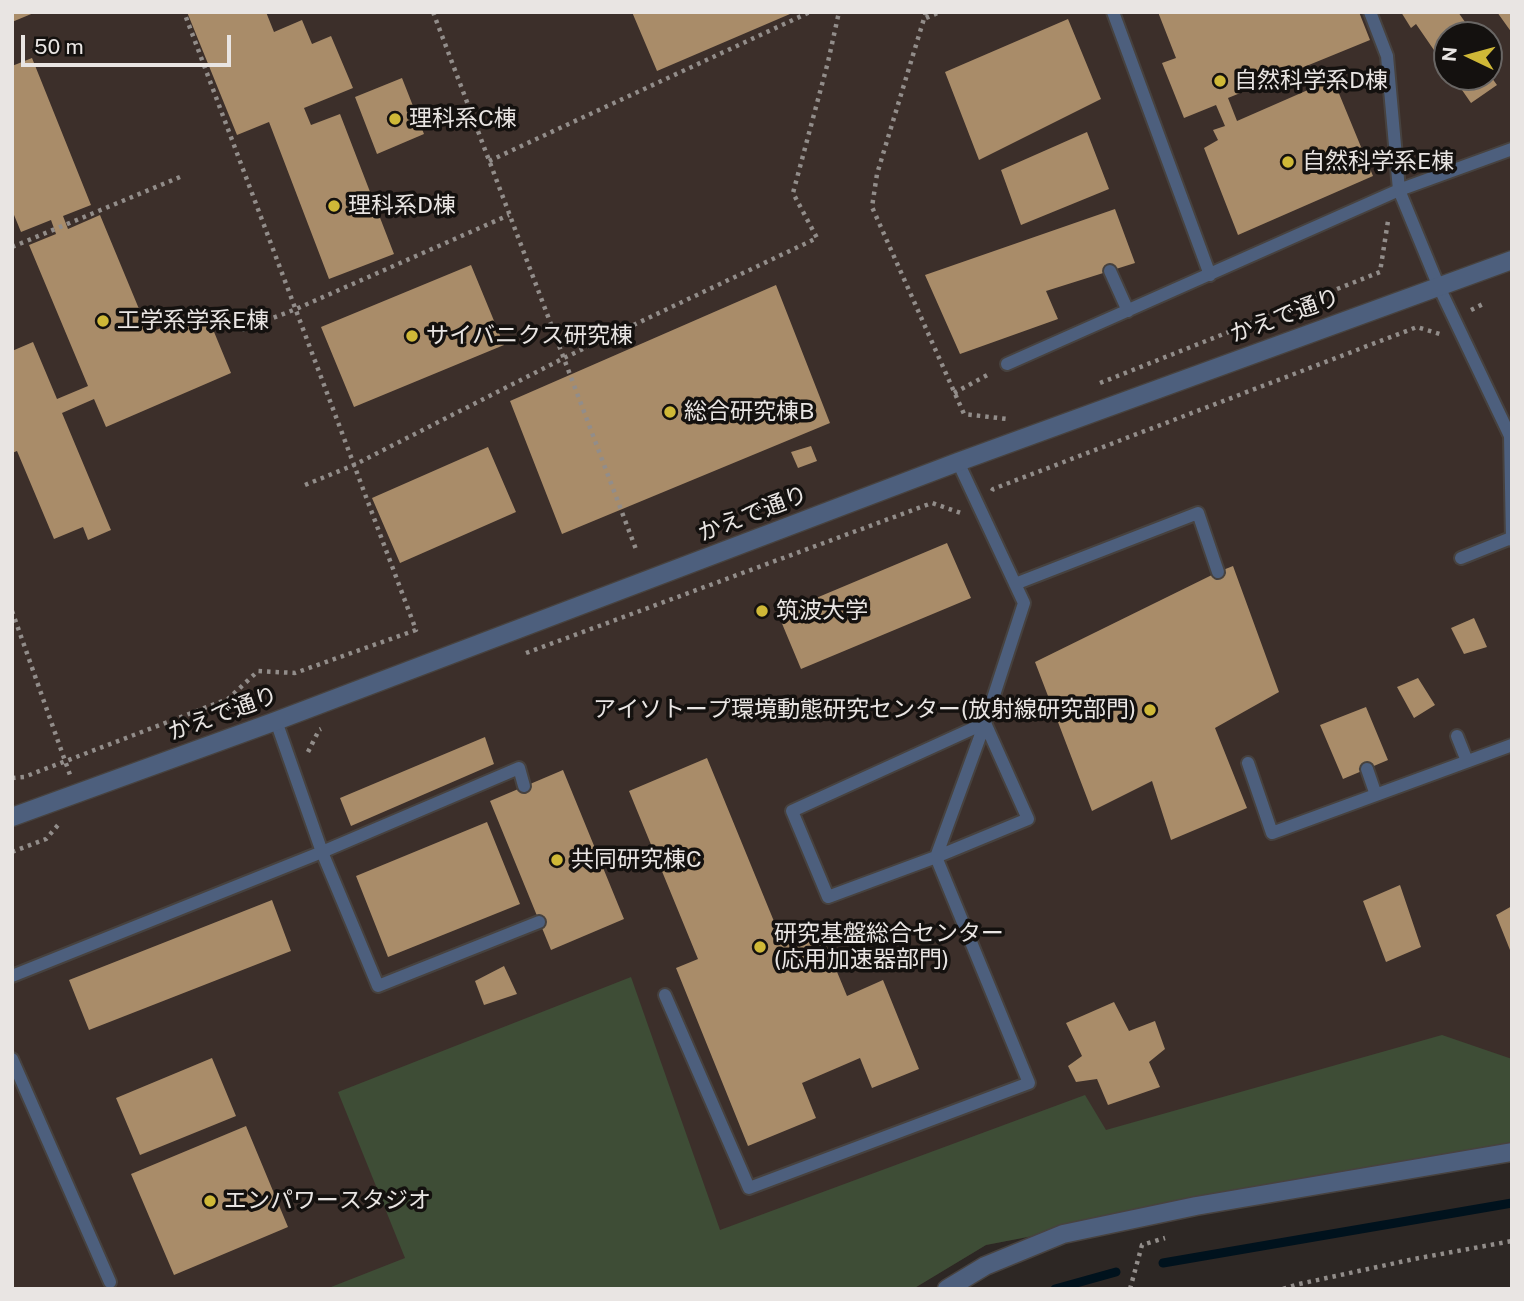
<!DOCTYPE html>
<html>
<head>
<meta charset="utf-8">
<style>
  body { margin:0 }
  #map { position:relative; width:1524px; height:1301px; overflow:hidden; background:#2d2724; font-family:"Public Sans",sans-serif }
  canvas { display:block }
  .frame { position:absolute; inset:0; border:14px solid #e9e5e3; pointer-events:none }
  .north { position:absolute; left:1433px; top:21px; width:70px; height:70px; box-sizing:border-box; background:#14110f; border:2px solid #696664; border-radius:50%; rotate:275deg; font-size:19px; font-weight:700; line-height:28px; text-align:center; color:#e9e5e3 }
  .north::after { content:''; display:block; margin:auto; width:24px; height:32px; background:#cfb837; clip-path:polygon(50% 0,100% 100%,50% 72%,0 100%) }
  .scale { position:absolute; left:21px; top:35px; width:210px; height:32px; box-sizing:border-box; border:4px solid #e9e5e3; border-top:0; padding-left:9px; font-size:21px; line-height:24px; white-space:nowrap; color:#e9e5e3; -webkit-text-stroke:5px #14110f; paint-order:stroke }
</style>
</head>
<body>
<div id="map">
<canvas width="1524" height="1301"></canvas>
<div class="frame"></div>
<div class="north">N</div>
<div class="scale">50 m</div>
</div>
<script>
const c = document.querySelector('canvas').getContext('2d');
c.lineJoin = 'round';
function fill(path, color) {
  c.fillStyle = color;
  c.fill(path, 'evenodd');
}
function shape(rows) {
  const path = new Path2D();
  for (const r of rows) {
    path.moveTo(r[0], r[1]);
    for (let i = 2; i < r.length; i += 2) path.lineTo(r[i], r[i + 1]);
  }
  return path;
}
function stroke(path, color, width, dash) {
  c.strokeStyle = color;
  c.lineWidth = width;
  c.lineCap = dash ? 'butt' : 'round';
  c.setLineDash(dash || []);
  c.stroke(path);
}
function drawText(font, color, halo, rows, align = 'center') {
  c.font = font + ' "Public Sans","Noto Sans JP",sans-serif';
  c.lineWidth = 7;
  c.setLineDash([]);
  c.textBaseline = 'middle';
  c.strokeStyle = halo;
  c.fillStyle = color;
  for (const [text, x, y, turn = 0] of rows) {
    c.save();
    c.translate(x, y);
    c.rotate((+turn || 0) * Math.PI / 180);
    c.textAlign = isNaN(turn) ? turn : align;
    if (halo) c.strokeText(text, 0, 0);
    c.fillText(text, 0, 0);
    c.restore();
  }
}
fill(shape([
  [12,12,1512,12,1512,1144,986,1245,913,1289,12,1289],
  [1447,35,1489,35,1489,77,1447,77]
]), '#3c2f2a');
fill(shape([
  [631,977,720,1230,1085,1095,1106,1130,1442,1035,1512,1059,1512,1144,986,1245,913,1289,326,1289,405,1258,338,1092]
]), '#3e4d36');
stroke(shape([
  [1163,1263,1512,1203],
  [1055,1289,1116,1272]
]), '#00121d', 9);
fill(shape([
  [12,12,36,12,12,22],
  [187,12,266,12,274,32,302,20,312,44,331,36,353,88,304,108,311,125,340,114,394,254,329,279,269,122,237,135],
  [632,12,789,12,790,14,657,71],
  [1158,12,1359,12,1370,40,1228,98,1237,121,1333,79,1373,176,1238,235,1204,148,1218,140,1213,130,1225,126,1216,105,1184,118,1162,63,1176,58],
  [1401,12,1458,12,1470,29,1462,35,1447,35,1447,69,1416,24,1411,28],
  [1497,12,1512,12,1512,33],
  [1068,19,1101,99,979,160,945,72],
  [32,58,91,205,63,216,68,229,100,215,149,333,205,310,231,373,106,427,94,399,62,413,111,530,88,540,83,527,54,539,17,451,12,453,12,351,33,342,57,399,88,386,29,245,56,234,51,220,21,232,12,210,12,66],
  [1489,74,1497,85,1471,103,1453,77,1489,77],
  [402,78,424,134,377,154,355,97],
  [1087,132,1109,189,1021,225,1001,170],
  [1115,209,1135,263,1046,291,1058,319,960,354,925,275],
  [471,265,504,345,354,407,321,327],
  [776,285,830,423,562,534,510,401],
  [811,446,817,461,798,468,791,452],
  [488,447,516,512,400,563,372,498],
  [947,543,971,598,801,669,778,614],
  [1233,566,1279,692,1215,728,1247,808,1171,840,1152,781,1092,811,1035,662,1218,572],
  [1474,618,1487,647,1464,654,1451,628],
  [1418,678,1435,705,1414,718,1397,687],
  [1366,707,1388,760,1343,779,1320,725],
  [485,737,494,764,351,826,340,798],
  [707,758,780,936,816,921,847,996,883,980,919,1069,872,1088,860,1058,802,1083,816,1118,748,1146,676,968,698,959,629,791],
  [563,770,624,919,551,950,490,801],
  [487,822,520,904,388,957,356,876],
  [1400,885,1421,947,1386,962,1363,901],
  [272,900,291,951,89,1030,69,980],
  [1512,906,1512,955,1496,915],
  [504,966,517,994,484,1005,475,981],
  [1114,1002,1129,1031,1155,1021,1165,1049,1149,1062,1160,1087,1108,1105,1097,1079,1076,1082,1068,1066,1082,1056,1066,1023],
  [212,1058,236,1116,140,1155,116,1098],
  [246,1126,288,1227,174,1275,131,1174]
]), '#a98c69');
const service = shape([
  [1113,12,1210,275],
  [1512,149,1399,190,1439,287,1510,436,1512,540],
  [1110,271,1128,311],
  [1007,364,1399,190,1387,56,1370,12],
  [1461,558,1511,538],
  [1015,584,1198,513,1218,572],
  [276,721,322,852,378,986,539,922],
  [1457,736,1467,761],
  [1248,763,1272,833,1512,745],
  [1367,769,1376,795],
  [936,857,985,723,1024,603,958,462],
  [12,976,322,852,519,768,524,786],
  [665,995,749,1188,1029,1083,936,857,828,897,792,811,985,723,1028,819,936,857],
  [12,1059,110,1282]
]);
const minor = shape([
  [947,1289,985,1266,1063,1234,1196,1206,1512,1152]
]);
const tertiary = shape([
  [12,817,276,721,958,462,1512,260]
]);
stroke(service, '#47423f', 16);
stroke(minor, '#47423f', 21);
stroke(tertiary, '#47423f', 21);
stroke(shape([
  [433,12,637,552],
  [926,12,877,174,872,207,964,414,1007,419],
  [926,18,940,12],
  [489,161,810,12],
  [12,247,180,177],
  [1471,310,1483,304],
  [242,330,296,309,509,215],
  [1100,383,1380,272,1388,221],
  [954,393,991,373],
  [305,485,354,465,564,358,817,238,793,193,828,62,839,12],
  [992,491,993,489,1417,327,1440,334],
  [12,611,70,775],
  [526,653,932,503,961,513],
  [308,752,319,730,321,729],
  [12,778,24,777,228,699,258,671,295,673,416,630,184,12],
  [12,852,46,839,58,825],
  [1130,1289,1142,1245,1165,1238],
  [1283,1289,1299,1284,1414,1259,1512,1241]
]), '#928d8a', 4.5, [3.5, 5]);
stroke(service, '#4d5f7d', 12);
stroke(minor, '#4d5f7d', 18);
stroke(tertiary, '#4d5f7d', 18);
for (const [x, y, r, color] of [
  [1220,81,7,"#cfb837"],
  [395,119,7,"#cfb837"],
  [1288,162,7,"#cfb837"],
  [334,206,7,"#cfb837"],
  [103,321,7,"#cfb837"],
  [412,336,7,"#cfb837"],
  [670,412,7,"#cfb837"],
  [762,611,7,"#cfb837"],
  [1150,710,7,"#cfb837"],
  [557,860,7,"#cfb837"],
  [760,947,7,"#cfb837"],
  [210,1201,7,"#cfb837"]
]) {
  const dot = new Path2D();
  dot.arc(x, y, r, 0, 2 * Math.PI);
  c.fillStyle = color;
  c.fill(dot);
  stroke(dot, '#14110f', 2.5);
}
drawText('23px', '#e9e5e3', '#14110f', [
  ["自然科学系D棟",1234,81],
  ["理科系C棟",409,119],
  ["自然科学系E棟",1302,162],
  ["理科系D棟",348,206],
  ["工学系学系E棟",117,321],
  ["サイバニクス研究棟",426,336],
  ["総合研究棟B",684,412],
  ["筑波大学",776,611],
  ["アイソトープ環境動態研究センター(放射線研究部門)",1136,710,"right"],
  ["共同研究棟C",571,860],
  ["研究基盤総合センター",774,934],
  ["(応用加速器部門)",774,960],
  ["エンパワースタジオ",224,1201]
], 'left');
drawText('23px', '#e9e5e3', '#14110f', [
  ["かえで通り",1285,316,-20],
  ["かえで通り",753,514,-21],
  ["かえで通り",223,714,-20]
]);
</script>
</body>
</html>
